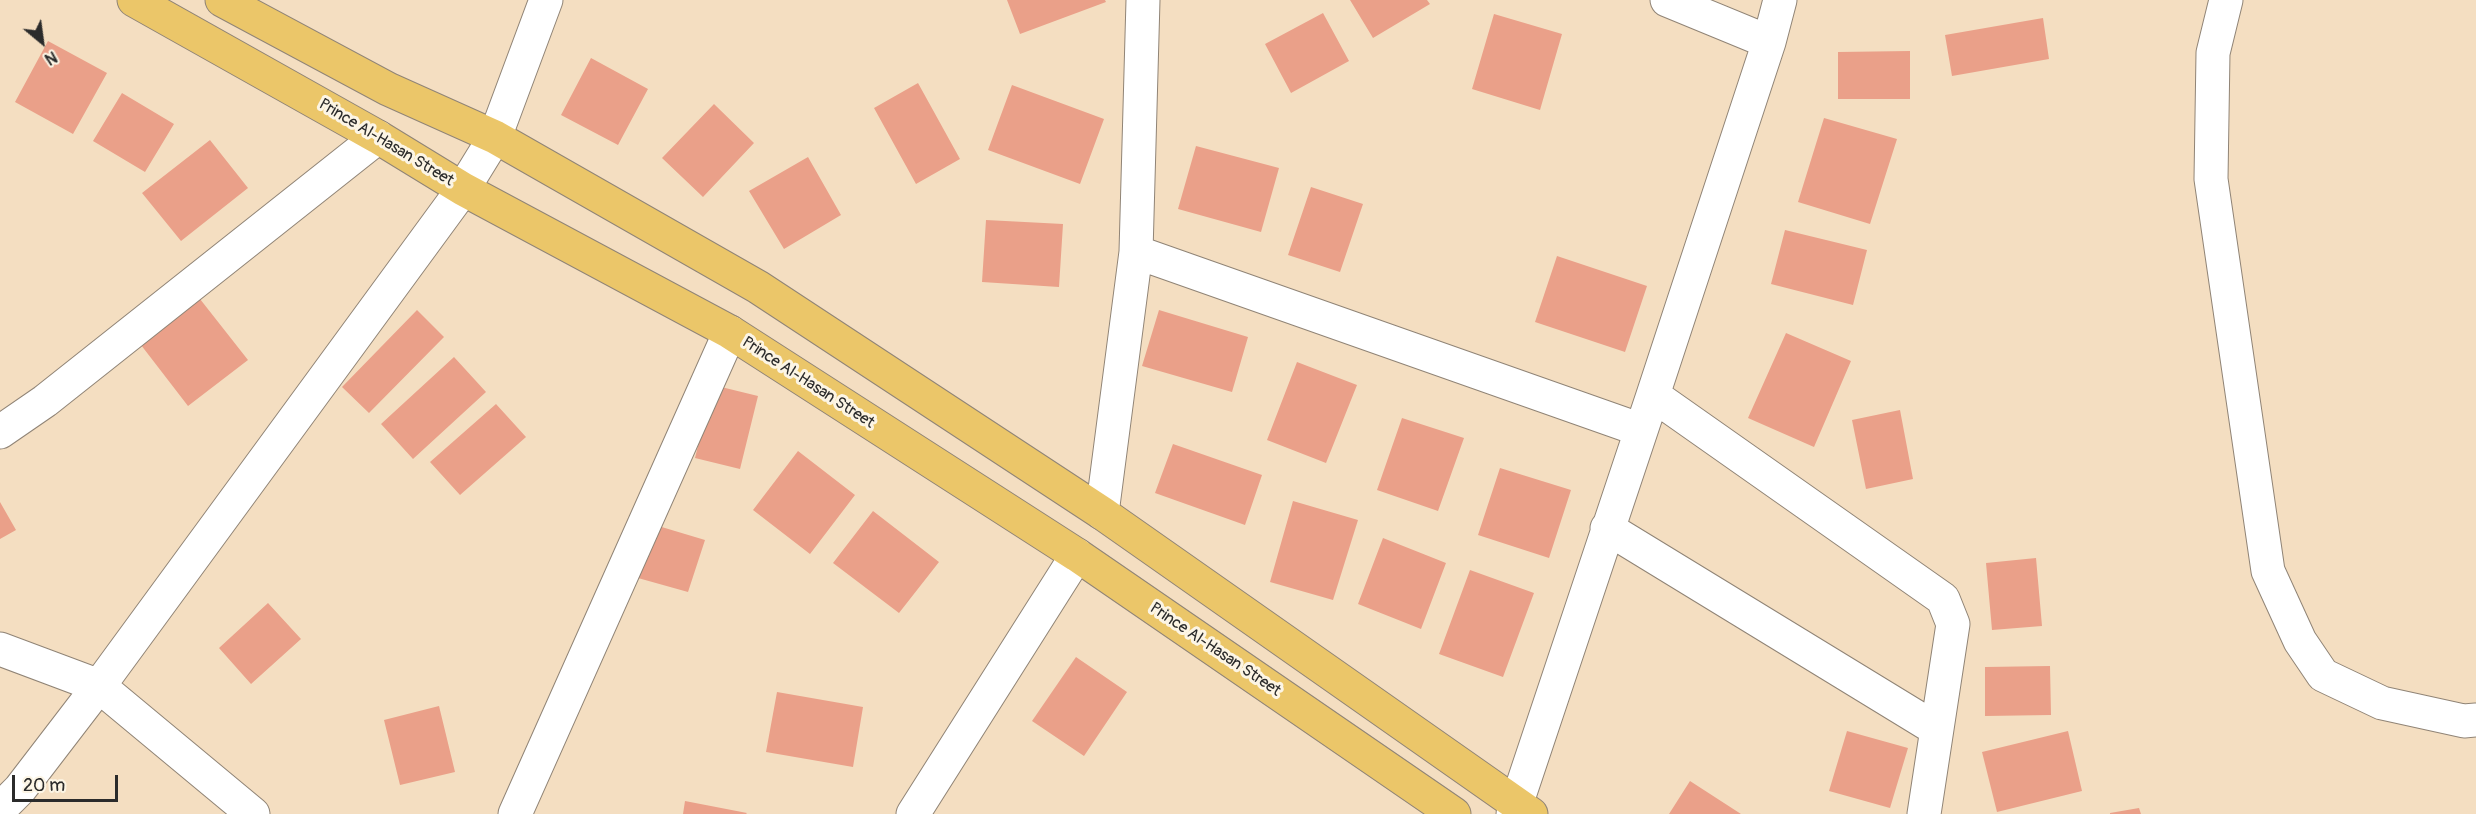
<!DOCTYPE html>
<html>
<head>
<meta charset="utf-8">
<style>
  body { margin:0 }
  #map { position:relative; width:2476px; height:814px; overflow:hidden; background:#f4dec1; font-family:Pangolin,sans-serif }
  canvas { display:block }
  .north { position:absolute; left:12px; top:12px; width:60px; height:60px; -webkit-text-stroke:4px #fcf5e5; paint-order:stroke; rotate:151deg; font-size:16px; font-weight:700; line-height:24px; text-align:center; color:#2b2b2b }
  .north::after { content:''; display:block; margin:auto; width:21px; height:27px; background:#2b2b2b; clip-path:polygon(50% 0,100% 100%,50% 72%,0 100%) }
  .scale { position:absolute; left:12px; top:775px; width:106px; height:27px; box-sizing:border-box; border:3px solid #2b2b2b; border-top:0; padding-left:8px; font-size:18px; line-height:21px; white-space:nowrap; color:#2b2b2b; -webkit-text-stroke:4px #fcf5e5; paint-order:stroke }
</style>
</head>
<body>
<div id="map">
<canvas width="2476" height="814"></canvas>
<div class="north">N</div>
<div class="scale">20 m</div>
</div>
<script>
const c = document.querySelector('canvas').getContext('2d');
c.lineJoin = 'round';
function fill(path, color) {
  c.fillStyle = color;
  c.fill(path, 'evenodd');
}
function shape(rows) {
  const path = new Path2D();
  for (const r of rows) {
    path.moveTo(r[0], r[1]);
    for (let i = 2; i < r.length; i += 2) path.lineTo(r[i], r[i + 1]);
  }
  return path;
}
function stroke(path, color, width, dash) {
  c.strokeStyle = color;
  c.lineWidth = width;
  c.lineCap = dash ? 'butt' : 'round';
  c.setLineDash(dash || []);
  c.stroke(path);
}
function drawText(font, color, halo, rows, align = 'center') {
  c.font = font + ' Pangolin,sans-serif';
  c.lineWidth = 6;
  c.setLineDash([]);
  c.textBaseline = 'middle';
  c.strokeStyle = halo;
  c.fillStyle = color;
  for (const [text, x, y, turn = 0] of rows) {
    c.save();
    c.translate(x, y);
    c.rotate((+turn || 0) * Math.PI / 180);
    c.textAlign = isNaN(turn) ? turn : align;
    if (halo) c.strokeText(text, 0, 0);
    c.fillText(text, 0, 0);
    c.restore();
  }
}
fill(shape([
  [1007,0,1105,0,1106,2,1020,34],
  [1350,0,1427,0,1430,4,1373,38],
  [1323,13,1349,61,1291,93,1265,44],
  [1494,14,1562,34,1540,110,1472,89],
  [2043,18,2049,59,1952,76,1945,35],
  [48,41,107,73,73,134,15,102],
  [1910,51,1910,99,1838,99,1838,52],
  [591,58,648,89,618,145,561,115],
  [918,83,960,159,916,184,874,108],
  [1012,85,1104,119,1080,184,988,150],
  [122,93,174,124,145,172,93,141],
  [714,104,754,143,703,197,662,158],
  [1824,118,1897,139,1870,224,1798,202],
  [210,140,248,188,181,241,142,193],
  [1196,146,1279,168,1261,232,1178,209],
  [808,157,841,215,784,249,749,191],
  [1311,187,1363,204,1340,272,1288,255],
  [986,220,1063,224,1059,287,982,282],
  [1785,230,1867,250,1853,305,1771,284],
  [1557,256,1647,286,1625,352,1535,322],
  [200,299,248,360,188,406,141,345],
  [417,310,444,337,369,413,342,387],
  [1159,310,1248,337,1232,392,1142,366],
  [1786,333,1851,361,1814,447,1748,418],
  [454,357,486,392,413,459,381,424],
  [1297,362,1357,385,1326,463,1267,440],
  [713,385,758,396,740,469,695,458],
  [496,404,526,437,460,495,430,462],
  [1900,410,1913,479,1866,489,1852,420],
  [1402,418,1464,438,1438,511,1377,490],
  [1173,444,1262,475,1245,525,1155,493],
  [798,451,855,495,810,554,753,510],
  [1500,468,1571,490,1549,558,1478,535],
  [1293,501,1358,520,1333,600,1270,582],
  [0,502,16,530,0,539],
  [873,511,939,562,899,613,833,563],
  [655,525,705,540,688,592,638,578],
  [1383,538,1446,563,1421,629,1358,604],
  [2036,558,2042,626,1992,630,1986,563],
  [1470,570,1534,593,1503,677,1439,654],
  [268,603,301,639,251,684,219,648],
  [1076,657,1127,692,1084,756,1032,721],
  [2050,666,2051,715,1985,716,1985,667],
  [777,692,863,707,853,767,766,752],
  [439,706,455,772,400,785,384,720],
  [1847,731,1908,748,1890,808,1829,791],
  [2068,731,2082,791,1997,812,1982,752],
  [1690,781,1741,814,1669,814],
  [685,801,747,813,746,814,683,814],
  [2139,808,2141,814,2110,814,2110,813]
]), '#eaa089');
const street = shape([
  [1667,0,1769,42],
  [2226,0,2213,53,2211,179,2268,571,2300,641,2323,675,2382,703,2464,721,2476,720],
  [1136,252,1641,430],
  [1653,395,1943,599,1953,624,1924,814],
  [0,432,45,401,378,137],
  [1102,513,1136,252,1143,0],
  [1607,528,1936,729],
  [0,649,99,686,253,814],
  [0,809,20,789,99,686,463,189,495,137,546,0],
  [515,814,730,332],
  [913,814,1077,555],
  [1513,814,1653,395,1769,42,1780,0]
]);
const primary = shape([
  [134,0,378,137,463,189,730,332,1077,555,1454,814],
  [222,0,388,89,495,137,758,287,1102,513,1531,814]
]);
stroke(street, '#908476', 35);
stroke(primary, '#908476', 35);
stroke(street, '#fff', 33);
stroke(primary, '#ebc669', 33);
drawText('16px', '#2b2b2b', '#fcf5e5', [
  ["Prince Al-Hasan Street",386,143,31],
  ["Prince Al-Hasan Street",808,383,33],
  ["Prince Al-Hasan Street",1215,650,34]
]);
</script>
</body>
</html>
